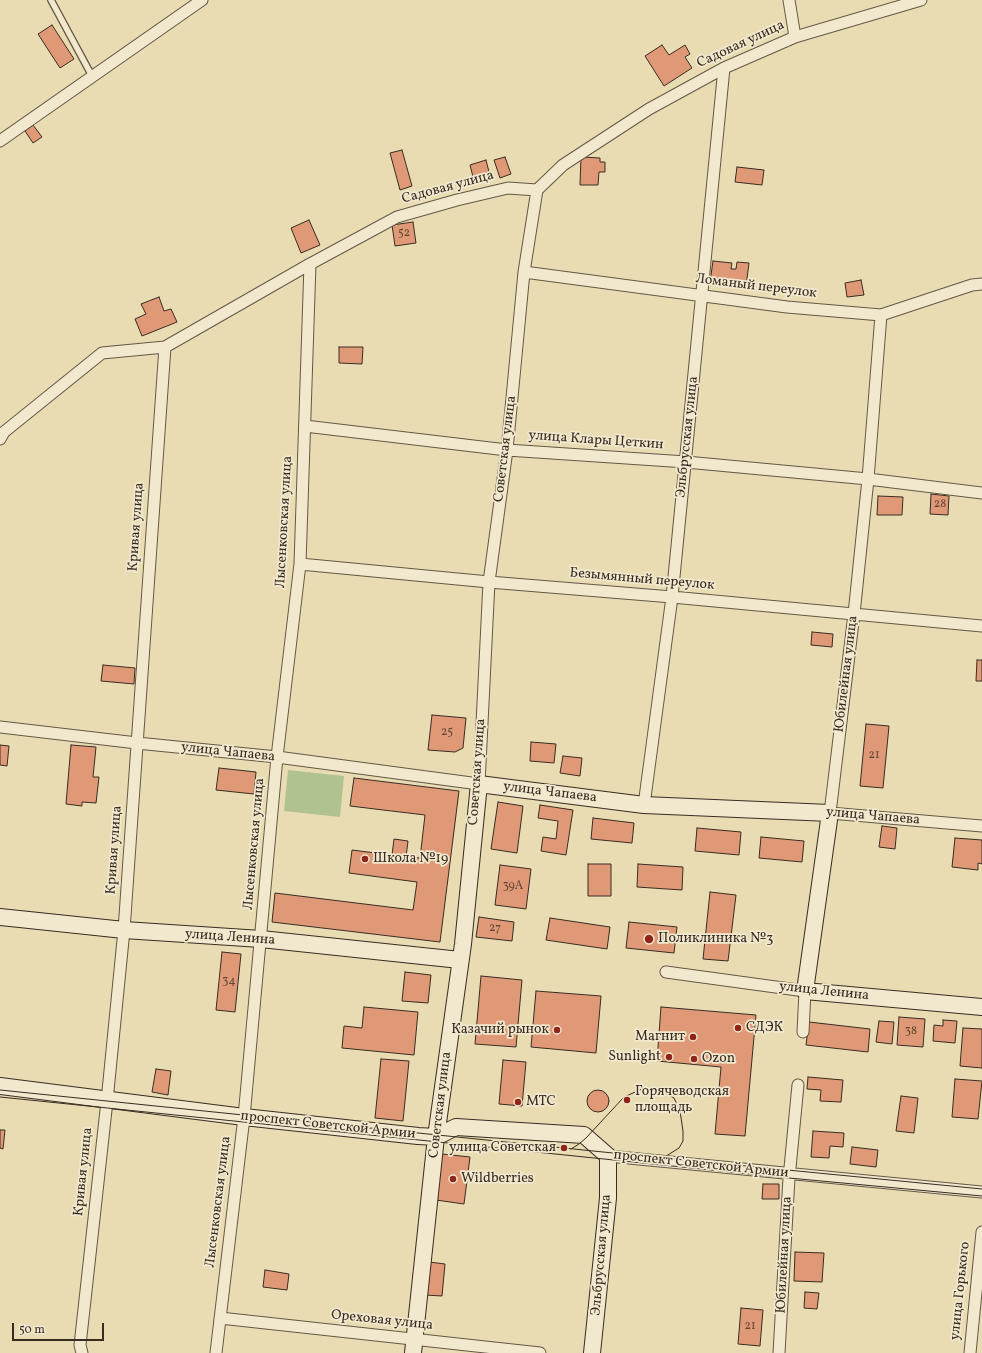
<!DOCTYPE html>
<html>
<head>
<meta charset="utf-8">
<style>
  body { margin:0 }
  #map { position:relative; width:982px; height:1353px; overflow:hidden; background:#e9dcb3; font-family:Vollkorn,serif }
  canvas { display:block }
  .scale { position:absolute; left:12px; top:1323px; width:92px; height:18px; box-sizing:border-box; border:2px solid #382c22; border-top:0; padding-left:5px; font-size:12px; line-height:14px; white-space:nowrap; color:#382c22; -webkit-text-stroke:3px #f1e8ce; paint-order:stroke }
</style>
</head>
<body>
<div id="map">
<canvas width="982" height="1353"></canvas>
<div class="scale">50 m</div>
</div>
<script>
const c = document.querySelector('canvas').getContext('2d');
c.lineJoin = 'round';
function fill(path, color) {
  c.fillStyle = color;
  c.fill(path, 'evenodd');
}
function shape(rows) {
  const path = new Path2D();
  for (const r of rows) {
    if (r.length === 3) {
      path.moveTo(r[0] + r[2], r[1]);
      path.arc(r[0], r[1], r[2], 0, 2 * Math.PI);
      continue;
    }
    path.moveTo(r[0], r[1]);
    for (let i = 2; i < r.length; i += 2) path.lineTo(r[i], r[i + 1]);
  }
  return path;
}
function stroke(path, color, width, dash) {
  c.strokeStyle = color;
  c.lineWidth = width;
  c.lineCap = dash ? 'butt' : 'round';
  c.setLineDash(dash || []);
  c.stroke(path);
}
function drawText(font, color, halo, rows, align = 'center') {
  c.font = font + ' Vollkorn,serif';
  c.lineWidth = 3.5;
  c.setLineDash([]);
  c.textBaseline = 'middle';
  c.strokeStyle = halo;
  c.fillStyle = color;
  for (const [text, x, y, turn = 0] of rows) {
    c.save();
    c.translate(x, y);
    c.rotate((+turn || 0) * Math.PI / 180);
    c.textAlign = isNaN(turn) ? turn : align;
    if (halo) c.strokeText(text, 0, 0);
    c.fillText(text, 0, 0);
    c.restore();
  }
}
fill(shape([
  [288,770,344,776,340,817,284,811]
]), '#b1c291');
const building = shape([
  [52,25,74,59,60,68,38,34,52,25],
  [662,45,669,55,685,45,690,54,685,57,692,68,664,86,645,56,662,45],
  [33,125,42,137,33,143,25,131,33,125],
  [402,150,412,186,400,190,390,153,402,150],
  [505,157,511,174,500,178,494,160,505,157],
  [581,157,600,158,600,162,605,162,605,172,599,172,598,185,580,185,581,157],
  [486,160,489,172,473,177,470,165,486,160],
  [737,167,764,170,762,185,735,182,737,167],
  [309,220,320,245,301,253,291,228,309,220],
  [413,222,416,243,395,246,392,225,413,222],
  [713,261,732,263,731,269,736,269,737,262,749,263,746,286,710,282,713,261],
  [861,280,864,295,847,297,845,283,861,280],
  [159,297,164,311,171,309,177,322,142,336,135,319,146,314,141,304,159,297],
  [339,347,363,347,362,364,339,363,339,347],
  [931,494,949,496,948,515,930,514,931,494],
  [878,496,903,497,902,515,877,515,878,496],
  [812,632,833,634,832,647,811,645,812,632],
  [977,660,982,660,982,681,976,681,977,660],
  [103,665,135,668,134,684,101,681,103,665],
  [432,715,466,718,463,748,455,752,428,750,432,715],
  [866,724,889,726,883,788,860,786,866,724],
  [531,742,556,744,554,763,530,761,531,742],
  [0,745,9,746,7,766,0,765,0,745],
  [71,745,96,747,93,777,99,777,96,803,82,802,82,806,66,804,71,745],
  [563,756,582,758,580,776,560,773,563,756],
  [219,768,256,772,254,794,216,790,219,768],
  [354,778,459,791,440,942,272,922,275,893,413,910,417,882,349,873,352,850,392,855,394,839,408,841,406,857,420,858,425,815,350,806,354,778],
  [498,802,523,806,517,853,491,849,498,802],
  [540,805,573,810,566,855,541,851,543,837,556,839,558,821,538,818,540,805],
  [593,818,634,823,632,843,591,839,593,818],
  [882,826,897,828,895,849,879,847,882,826],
  [697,828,741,832,739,855,695,851,697,828],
  [761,837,804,841,802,862,759,858,761,837],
  [955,838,982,840,982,864,978,863,978,870,952,867,955,838],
  [588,864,611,864,611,896,588,896,588,864],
  [638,864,683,867,682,890,637,887,638,864],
  [500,865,531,869,526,909,495,905,500,865],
  [710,892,736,895,728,961,703,959,710,892],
  [479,917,514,922,512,941,476,937,479,917],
  [550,918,610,927,607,949,546,940,550,918],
  [629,922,677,927,674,953,626,948,629,922],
  [222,952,241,954,235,1012,216,1010,222,952],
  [405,972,431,975,428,1003,402,1001,405,972],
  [481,976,522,980,516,1047,475,1044,481,976],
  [536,991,601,996,596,1053,531,1047,536,991],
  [364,1007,418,1012,414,1055,342,1048,344,1026,362,1028,364,1007],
  [661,1007,756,1015,745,1136,715,1134,721,1067,657,1061,661,1007],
  [899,1017,925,1019,923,1047,897,1045,899,1017],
  [943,1020,957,1021,955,1043,933,1041,934,1025,943,1026,943,1020],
  [879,1021,894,1022,892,1044,876,1042,879,1021],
  [809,1022,870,1029,868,1052,806,1045,809,1022],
  [963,1028,982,1029,982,1068,960,1066,963,1028],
  [381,1059,409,1061,403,1121,375,1118,381,1059],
  [503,1060,526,1062,522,1106,499,1104,503,1060],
  [156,1069,171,1071,168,1095,152,1092,156,1069],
  [808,1077,843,1080,841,1102,820,1101,821,1090,807,1089,808,1077],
  [955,1079,982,1081,978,1119,952,1117,955,1079],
  [598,1101,11],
  [901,1096,918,1098,914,1133,896,1131,901,1096],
  [0,1130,5,1130,3,1149,0,1148,0,1130],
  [813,1131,844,1133,843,1147,830,1146,829,1158,811,1157,813,1131],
  [852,1147,878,1150,876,1167,850,1164,852,1147],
  [442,1154,470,1157,464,1204,436,1200,442,1154],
  [763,1184,779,1184,779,1199,762,1199,763,1184],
  [795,1252,824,1253,822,1282,794,1281,795,1252],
  [429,1262,445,1264,442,1296,425,1295,429,1262],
  [265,1270,289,1274,287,1290,263,1287,265,1270],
  [805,1292,819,1293,817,1309,804,1308,805,1292],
  [741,1308,763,1310,760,1346,738,1344,741,1308]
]);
fill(building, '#e09976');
stroke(building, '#382c22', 1);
const lane = shape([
  [51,0,92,76]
]);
const street = shape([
  [789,0,795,37],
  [0,141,202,0],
  [524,272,787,307,881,315,972,285,982,284],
  [881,315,868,479,854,614,830,813,982,826],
  [305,426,507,450,686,462,868,479,982,493],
  [0,439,4,432,102,353,165,347,310,264,397,217,457,200,508,188,537,190,563,165,649,109,724,68,795,37,921,0],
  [300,564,489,582,672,597,982,626],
  [0,727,137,743,277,757,479,784,489,582,507,450,524,272,537,190],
  [644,805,672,597,724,68],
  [666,972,805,991,803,1032],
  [608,1156,982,1192],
  [220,1318,540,1353],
  [82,1353,80,1345,107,1101,124,930,165,347],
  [216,1353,244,1117,277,757,300,564,310,264],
  [779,1353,789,1178,798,1085],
  [970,1353,982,1232]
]);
const secondary = shape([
  [0,917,124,930,261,939,460,960],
  [0,1086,244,1117,418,1136,436,1137,456,1127,584,1135,608,1156,608,1198,592,1353],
  [413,1353,436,1137,463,944,479,784,644,805,830,813,805,991,982,1007]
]);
stroke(lane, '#645846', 8);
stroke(street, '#645846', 13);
stroke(secondary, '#382c22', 18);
stroke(lane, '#f1e8ce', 5.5);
stroke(street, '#f1e8ce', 11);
stroke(secondary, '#f1e8ce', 16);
stroke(shape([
  [0,1090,603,1152,982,1189],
  [0,1097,789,1178,982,1196],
  [571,1149,579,1144,586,1138,624,1097,642,1089,658,1089,674,1098,680,1111,683,1131,683,1141,679,1148,663,1158]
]), '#382c22', 1);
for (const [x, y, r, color] of [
  [365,859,4,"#8f2418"],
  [649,939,5,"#8f2418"],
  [738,1028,4,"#8f2418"],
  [557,1030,4,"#8f2418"],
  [693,1037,4,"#8f2418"],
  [669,1057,4,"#8f2418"],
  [694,1059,4,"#8f2418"],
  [627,1100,4,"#8f2418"],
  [518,1102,4,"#8f2418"],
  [564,1148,4,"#8f2418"],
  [453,1179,4,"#8f2418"]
]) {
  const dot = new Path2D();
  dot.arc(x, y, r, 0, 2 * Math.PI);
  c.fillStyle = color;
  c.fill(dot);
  stroke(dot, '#f1e8ce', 1.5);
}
drawText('12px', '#624737', null, [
  ["52",404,234],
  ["28",940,505],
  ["25",447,733],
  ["21",874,756],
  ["39А",513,887],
  ["27",495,929],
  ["34",229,982],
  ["38",911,1032],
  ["21",750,1327]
]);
drawText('14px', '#382c22', '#f1e8ce', [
  ["Садовая улица",741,45,-25],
  ["Садовая улица",448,188,-15],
  ["Ломаный переулок",756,287,7],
  ["Эльбрусская улица",688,437,-84],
  ["улица Клары Цеткин",596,441,4],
  ["Советская улица",506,449,-83],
  ["Лысенковская улица",285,522,-87],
  ["Кривая улица",137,527,-86],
  ["Безымянный переулок",642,580,5],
  ["Юбилейная улица",847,674,-83],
  ["улица Чапаева",228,753,6],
  ["Советская улица",478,772,-86],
  ["улица Чапаева",550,793,7],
  ["улица Чапаева",873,817,5],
  ["Лысенковская улица",255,844,-85],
  ["Кривая улица",115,850,-86],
  ["улица Ленина",230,938,4],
  ["улица Ленина",824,992,6],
  ["Советская улица",441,1105,-83],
  ["проспект Советской Армии",328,1126,6],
  ["проспект Советской Армии",701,1165,6],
  ["Кривая улица",84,1172,-84],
  ["Лысенковская улица",219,1202,-83],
  ["Эльбрусская улица",602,1255,-85],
  ["Юбилейная улица",785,1255,-87],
  ["улица Горького",961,1291,-84],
  ["Ореховая улица",382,1321,6]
]);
drawText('14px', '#382c22', '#f1e8ce', [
  ["Школа №19",373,859],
  ["Поликлиника №3",658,939],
  ["СДЭК",746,1028],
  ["Казачий рынок",549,1030,"right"],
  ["Магнит",685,1037,"right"],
  ["Sunlight",661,1057,"right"],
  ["Ozon",702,1059],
  ["Горячеводская",635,1092],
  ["площадь",635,1108],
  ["МТС",526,1102],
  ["улица Советская",556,1148,"right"],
  ["Wildberries",461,1179]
], 'left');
</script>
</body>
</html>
